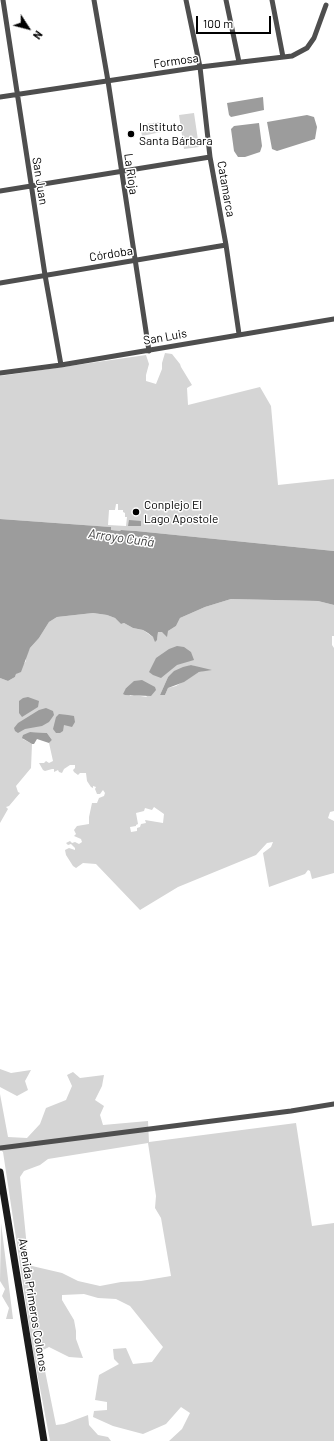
<!DOCTYPE html>
<html>
<head>
<meta charset="utf-8">
<style>
  body { margin:0 }
  #map { position:relative; width:334px; height:1441px; overflow:hidden; background:#fff; font-family:Barlow,sans-serif }
  canvas { display:block }
  .north { position:absolute; left:8px; top:8px; width:40px; height:40px; -webkit-text-stroke:3px #fff; paint-order:stroke; rotate:126deg; font-size:11px; font-weight:700; line-height:16px; text-align:center; color:#000 }
  .north::after { content:''; display:block; margin:auto; width:14px; height:18px; background:#000; clip-path:polygon(50% 0,100% 100%,50% 72%,0 100%) }
  .scale { position:absolute; left:196px; top:16px; width:75px; height:18px; box-sizing:border-box; border:2px solid #000; border-top:0; padding-left:5px; font-size:12px; line-height:14px; white-space:nowrap; color:#000; -webkit-text-stroke:3px #fff; paint-order:stroke }
</style>
</head>
<body>
<div id="map">
<canvas width="334" height="1441"></canvas>
<div class="north">N</div>
<div class="scale">100 m</div>
</div>
<script>
const c = document.querySelector('canvas').getContext('2d');
c.lineJoin = 'round';
function fill(path, color) {
  c.fillStyle = color;
  c.fill(path, 'evenodd');
}
function shape(rows) {
  const path = new Path2D();
  for (const r of rows) {
    path.moveTo(r[0], r[1]);
    for (let i = 2; i < r.length; i += 2) path.lineTo(r[i], r[i + 1]);
  }
  return path;
}
function stroke(path, color, width, dash) {
  c.strokeStyle = color;
  c.lineWidth = width;
  c.lineCap = dash ? 'butt' : 'round';
  c.setLineDash(dash || []);
  c.stroke(path);
}
function drawText(font, color, halo, rows, align = 'center') {
  c.font = font + ' Barlow,sans-serif';
  c.lineWidth = 3;
  c.setLineDash([]);
  c.textBaseline = 'middle';
  c.strokeStyle = halo;
  c.fillStyle = color;
  for (const [text, x, y, turn = 0] of rows) {
    c.save();
    c.translate(x, y);
    c.rotate((+turn || 0) * Math.PI / 180);
    c.textAlign = isNaN(turn) ? turn : align;
    if (halo) c.strokeText(text, 0, 0);
    c.fillText(text, 0, 0);
    c.restore();
  }
}
fill(shape([
  [194,113,199,147,184,149,179,115],
  [159,122,161,132,142,136,140,125],
  [165,353,172,354,180,364,181,367,192,385,187,388,188,405,260,387,271,406,278,485,334,479,334,551,136,531,122,530,120,531,111,530,111,527,0,519,0,376,146,355,149,364,146,375,146,381,156,384,162,369,162,363],
  [116,504,118,504,118,510,123,510,123,512,125,513,125,517,127,517,126,526,108,525,109,510,115,510],
  [231,599,318,601,334,605,334,636,332,636,332,645,334,648,334,811,330,812,328,818,334,821,334,873,312,879,310,871,308,870,305,874,269,887,263,853,271,847,273,842,267,843,256,855,178,887,140,910,96,864,83,863,76,868,73,866,66,855,65,850,69,848,75,850,75,848,71,844,68,845,66,843,70,841,72,843,75,842,79,844,82,842,81,839,74,836,76,834,74,830,77,826,89,824,89,817,92,803,97,803,99,798,104,796,105,793,103,790,100,794,97,794,95,789,96,787,93,786,93,788,91,787,87,781,86,773,80,773,78,775,74,772,73,770,75,768,75,765,70,765,64,769,62,773,59,772,58,770,54,772,54,769,52,769,45,771,43,770,39,763,44,763,46,761,49,763,53,761,49,743,52,740,47,733,30,732,23,739,32,744,31,768,16,786,18,792,20,793,9,806,6,807,8,809,0,823,0,678,8,681,15,677,16,674,26,661,26,656,30,648,39,638,49,622,57,617,93,613,107,615,115,618,121,624,124,623,133,628,143,630,157,640,158,632,168,631,176,626,180,618,205,607],
  [191,665,200,668,203,671,199,672,176,686,168,688,165,695,160,695,168,677],
  [135,681,147,697,134,695,130,696,126,688],
  [154,807,164,814,163,823,145,820,146,823,141,824,140,827,137,828,137,831,131,832,130,827,136,826,136,825,138,824,136,813,144,811,145,808,152,810],
  [0,1069,11,1073,31,1070,25,1081,28,1090,17,1096,0,1087],
  [73,1072,80,1078,104,1075,102,1086,95,1100,104,1106,100,1115,103,1125,148,1121,149,1142,296,1123,312,1226,334,1223,334,1441,169,1441,182,1429,190,1413,181,1407,166,1424,143,1434,113,1426,93,1417,94,1411,107,1410,107,1402,95,1400,99,1375,119,1364,114,1359,113,1349,126,1348,133,1364,152,1362,163,1347,130,1306,116,1299,98,1298,84,1294,62,1295,62,1300,74,1320,76,1331,76,1339,83,1358,69,1357,49,1347,41,1351,56,1425,64,1424,88,1415,89,1425,98,1435,108,1437,111,1441,50,1441,33,1351,3,1152,0,1149,0,1094,8,1137,27,1138,40,1124,46,1108,66,1100,72,1086,67,1075],
  [148,1143,156,1196,155,1208,161,1218,171,1276,141,1281,121,1282,100,1286,78,1281,62,1273,32,1266,28,1258,20,1177,24,1171,40,1165,48,1159],
  [1,1223,13,1319,6,1319,9,1308,2,1296,5,1289,0,1281]
]), '#d5d5d5');
fill(shape([
  [263,97,264,110,231,117,229,115,227,103],
  [307,115,314,117,317,127,315,139,277,151,272,149,267,122],
  [259,123,262,146,260,152,245,157,238,157,234,151,231,129,234,126],
  [0,519,111,527,111,530,120,531,121,530,136,531,334,551,334,605,318,601,231,599,205,607,180,618,176,626,168,631,167,637,162,632,158,632,157,640,155,642,153,637,148,633,143,630,133,628,124,623,121,624,115,618,107,615,93,613,57,617,49,622,39,638,30,648,21,672,16,674,15,677,8,681,0,678],
  [129,520,141,521,141,526,128,526],
  [177,646,184,647,191,652,194,660,177,665,161,678,153,675,149,672,156,658,169,649],
  [191,665,212,670,199,672,184,682,168,688,165,695,160,695,168,677,174,671,183,667],
  [142,680,155,687,156,690,151,696,125,695,123,694,126,688,134,681],
  [28,697,39,701,38,707,22,717,19,713,19,701,23,698],
  [46,708,53,711,54,715,49,722,42,726,25,729,18,733,15,731,14,728,18,723,39,710],
  [59,714,68,715,74,716,75,722,72,727,64,725,63,731,60,733,56,733,53,729,56,717],
  [30,732,47,733,52,740,49,743,37,739,34,744,32,744,22,738,23,735]
]), '#9c9c9c');
stroke(shape([
  [3,0,45,275,61,365],
  [94,0,108,81,149,351],
  [186,0,200,67,210,157,226,245,239,334],
  [226,0,239,62],
  [272,0,283,57],
  [0,97,200,67,292,56,307,48,314,38,326,5],
  [0,191,210,157],
  [0,283,226,245],
  [0,373,61,365,334,319],
  [0,1148,291,1111,334,1104]
]), '#4e4e4e', 5);
stroke(shape([
  [0,1172,44,1441]
]), '#1b1b1b', 7);
for (const [x, y, r, color] of [
  [131,134,4,"#000"],
  [136,512,4,"#000"]
]) {
  const dot = new Path2D();
  dot.arc(x, y, r, 0, 2 * Math.PI);
  c.fillStyle = color;
  c.fill(dot);
  stroke(dot, '#fff', 1.5);
}
drawText('12px', '#000', '#fff', [
  ["Formosa",176,61,-8],
  ["La Rioja",131,174,82],
  ["San Juan",40,181,81],
  ["Catamarca",226,189,80],
  ["Córdoba",111,254,-9],
  ["San Luis",165,337,-10],
  ["Avenida Primeros Colonos",33,1305,81]
]);
drawText('12px', '#000', '#fff', [
  ["Instituto",139,127],
  ["Santa Bárbara",139,141],
  ["Conplejo El",144,505],
  ["Lago Apostole",144,519]
], 'left');
drawText('italic 13px', '#3d3d3d', '#fff', [
  ["Arroyo Cuñá",121,538,8]
]);
</script>
</body>
</html>
